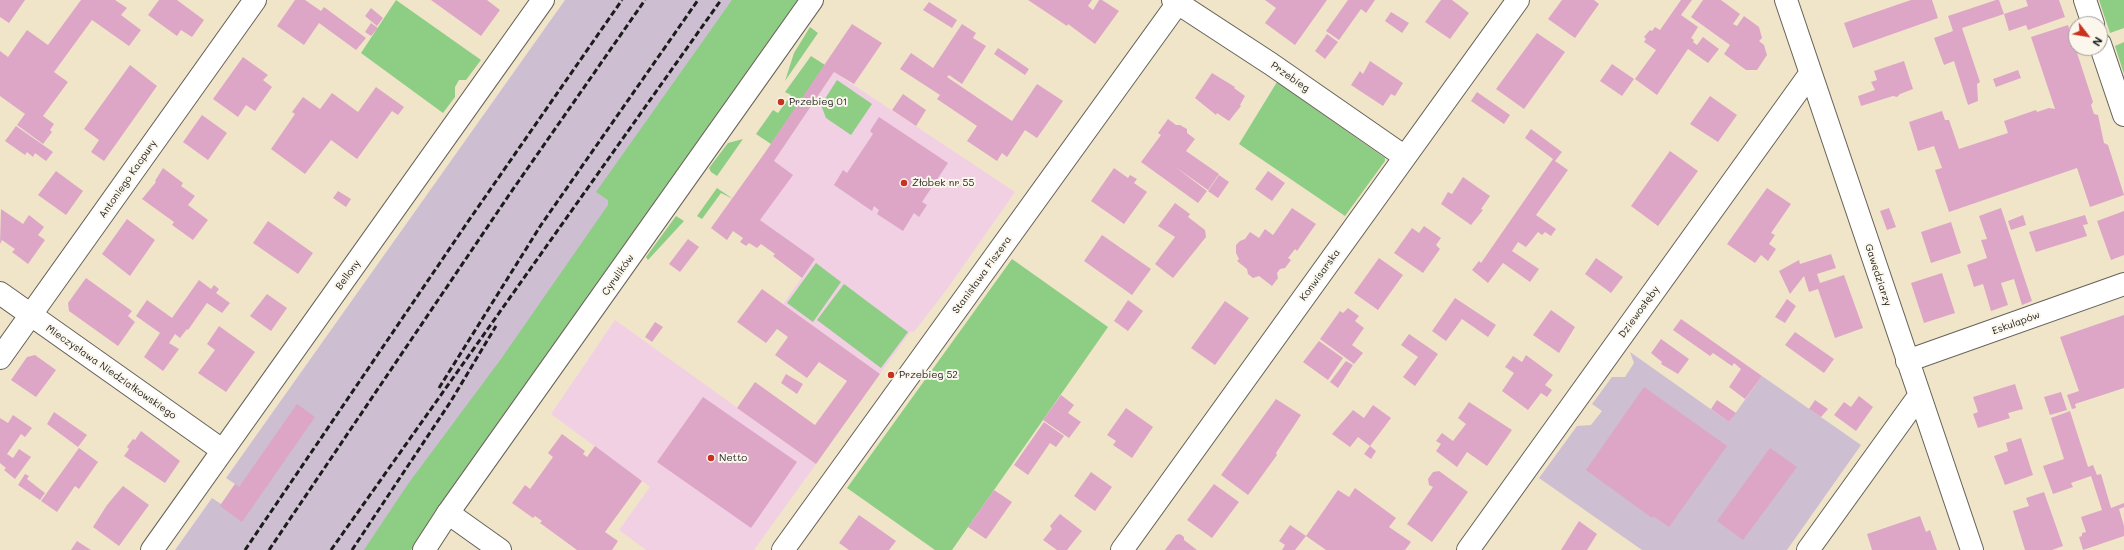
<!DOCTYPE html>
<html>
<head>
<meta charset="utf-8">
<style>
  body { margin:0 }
  #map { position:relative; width:2124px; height:550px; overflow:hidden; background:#f0e5c9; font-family:Mali,sans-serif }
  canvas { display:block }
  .north { position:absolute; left:2068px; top:16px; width:40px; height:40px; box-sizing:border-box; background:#fbf7ec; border:1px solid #a29f99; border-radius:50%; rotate:121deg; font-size:11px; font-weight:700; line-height:16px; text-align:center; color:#1c1c1c }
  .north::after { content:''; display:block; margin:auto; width:14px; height:18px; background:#c8321e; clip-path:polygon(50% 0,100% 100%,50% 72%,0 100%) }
</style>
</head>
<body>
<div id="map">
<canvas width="2124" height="550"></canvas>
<div class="north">N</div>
</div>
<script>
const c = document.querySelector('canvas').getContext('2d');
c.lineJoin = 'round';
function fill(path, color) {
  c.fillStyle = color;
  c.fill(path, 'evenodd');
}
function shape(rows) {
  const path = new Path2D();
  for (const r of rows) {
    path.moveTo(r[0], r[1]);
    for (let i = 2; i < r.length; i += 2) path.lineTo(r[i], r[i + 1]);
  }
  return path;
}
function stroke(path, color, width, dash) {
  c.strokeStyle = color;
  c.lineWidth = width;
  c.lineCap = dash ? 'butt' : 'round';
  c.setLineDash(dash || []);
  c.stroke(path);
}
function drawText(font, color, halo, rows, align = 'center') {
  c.font = font + ' Mali,sans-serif';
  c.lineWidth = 4;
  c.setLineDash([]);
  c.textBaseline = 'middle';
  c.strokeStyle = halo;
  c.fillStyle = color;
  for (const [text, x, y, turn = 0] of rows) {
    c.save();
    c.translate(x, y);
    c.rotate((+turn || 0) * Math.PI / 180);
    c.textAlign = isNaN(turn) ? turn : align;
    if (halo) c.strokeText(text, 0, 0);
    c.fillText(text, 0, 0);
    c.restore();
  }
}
fill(shape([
  [834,72,1015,192,947,289,914,332,911,331,880,374,783,304,815,259,732,200,774,161],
  [615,320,816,464,754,550,646,550,619,530,650,487,551,414]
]), '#f1d0e4');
fill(shape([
  [565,0,771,0,379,550,175,550,212,498,221,504,235,484,226,478],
  [1630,352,1729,422,1762,376,1861,445,1787,550,1642,550,1539,478,1577,426,1591,425,1602,411,1592,404,1612,377,1625,377,1634,363]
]), '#cebed1');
fill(shape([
  [396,0,481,60,466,80,459,80,455,87,455,97,443,113,361,53],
  [732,0,798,0,445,497,411,550,364,550,408,484,501,359,608,205,608,200,596,192],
  [2099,0,2124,0,2124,28,2110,33],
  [810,27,818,33,785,81,794,53],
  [2124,42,2124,74,2115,46],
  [811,56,825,65,771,144,756,134,773,110,778,113,791,95,785,92],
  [837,80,872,104,851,135,826,118,821,105],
  [1277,82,1385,158,1385,161,1345,216,1239,144],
  [743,139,717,176,711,172,709,168,728,143],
  [717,188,733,199,721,193,702,219,697,216],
  [676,216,684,221,648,260,646,257],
  [1012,259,1108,327,952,550,935,550,847,488],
  [816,263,841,282,813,322,787,303],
  [844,284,908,332,881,368,817,320]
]), '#8dcd84');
fill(shape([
  [0,0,25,0,9,23,0,17],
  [81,0,115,0,127,8,121,15,141,30,129,46,92,20,54,72,68,82,43,116,54,124,50,130,52,132,43,144,17,125,25,114,0,96,0,51,8,57,27,30,48,45],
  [159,0,177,0,204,20,192,37,181,30,177,36,148,15],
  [295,0,305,0,321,11,324,7,366,38,356,50,319,23,304,45,277,26],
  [431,0,487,0,500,10,481,36],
  [1028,0,1092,0,1088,6,1093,10,1099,0,1102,0,1119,11,1095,44,1068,24,1067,26],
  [1265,0,1327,0,1295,45,1265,23,1276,8],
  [1348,0,1375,0,1366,13,1361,9,1339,40,1326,31],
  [1441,0,1452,0,1469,13,1450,39,1425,22],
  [1562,0,1594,0,1599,4,1575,38,1548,19],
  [1681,0,1692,0,1681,15,1698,27,1691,38,1694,40,1693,42,1697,45,1703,37,1719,49,1708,63,1688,49,1657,95,1635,79,1656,50,1644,42,1646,39,1644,37,1650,30,1652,31,1655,27,1660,30],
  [1703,0,1721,0,1740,14,1733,24,1737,26,1744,16,1759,27,1762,38,1759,41,1764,45,1767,55,1757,70,1746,70,1724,54,1730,45,1691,17],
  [1911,0,1932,0,1938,18,1853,48,1844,23],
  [1996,0,1999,0,2004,14,2028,6,2026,0,2059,0,2065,17,2028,30,2026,25,2009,31,2004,14,1962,28,1980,82,1977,84,1978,101,1968,105,1954,61,1944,65,1934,38,1953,31,1948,16],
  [929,2,957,20,952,28,923,10],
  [371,8,383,18,377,26,365,16],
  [1391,12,1409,23,1402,33,1385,21],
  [371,23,378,28,371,36,365,32],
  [852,24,882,43,854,84,834,72,774,161,793,175,760,220,815,259,802,278,773,256,775,254,761,244,757,248,749,243,746,246,740,242,743,238,733,231,727,240,711,228,764,154],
  [962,24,976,33,973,38,986,46,962,84,949,75,947,77,1012,121,1037,84,1063,101,1037,138,1025,130,1007,157,1002,153,997,161,967,141,977,126,937,99,940,95,900,69,911,53,933,68],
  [2068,25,2093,102,2091,105,2094,114,2098,115,2104,143,2108,145,2124,195,2090,207,2077,168,1949,212,1935,170,1942,168,1934,146,1918,151,1909,122,1942,111,1945,120,1949,120,1959,149,2008,133,2004,121,2036,110,2037,112,2049,108,2055,109,2031,37],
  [1537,33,1565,52,1524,109,1496,89],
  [1327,34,1338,42,1325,59,1315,51],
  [998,48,1029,69,1025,75,994,54],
  [243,57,268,75,263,80,272,87,255,111,246,105,238,117,213,99],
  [1370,61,1403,83,1395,96,1391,94,1383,106,1351,85,1360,71,1363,74],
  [1904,61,1913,89,1900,94,1897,97,1893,96,1861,106,1858,96,1875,90,1871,82,1877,80,1874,71],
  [1612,64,1634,79,1622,96,1600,81],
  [130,65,157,86,104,161,91,152,99,140,84,129],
  [2018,70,2021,78,1996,87,1993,79],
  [1212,73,1235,87,1234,88,1245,96,1240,105,1241,106,1229,121,1217,113,1216,115,1195,98],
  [376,87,404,107,398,115,392,111,357,159,331,140,305,174,271,149,295,114,292,112,303,97,320,109,332,93,358,112],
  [1477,92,1510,115,1504,124,1471,101],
  [903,94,926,110,916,126,892,110],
  [1710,96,1737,115,1718,142,1690,124],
  [202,115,227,133,208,160,183,142],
  [879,117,948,163,922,202,927,205,919,217,914,213,903,231,877,214,879,210,874,206,872,211,834,185,843,170,847,173,873,134,870,131],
  [1168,119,1176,125,1180,125,1187,129,1187,133,1195,139,1186,151,1219,174,1208,190,1174,166,1207,191,1198,203,1141,162,1161,135,1158,133],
  [16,126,53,152,46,161,35,153,33,157,27,152,25,155,5,141],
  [1531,129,1562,152,1555,161,1568,170,1536,215,1556,229,1551,236,1545,232,1542,235,1538,232,1526,247,1518,242,1512,251,1539,269,1530,282,1503,263,1488,283,1472,270,1479,261,1481,263,1553,159,1525,138],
  [1670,151,1698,171,1658,226,1631,206],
  [163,168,183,183,181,186,195,196,188,205,208,220,193,240,172,225,174,222,142,199,156,182,155,181],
  [1114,168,1128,178,1130,175,1137,179,1134,183,1147,192,1124,224,1091,201],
  [56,171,83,191,66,215,38,195],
  [1268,171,1285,183,1272,201,1255,189],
  [1219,175,1229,182,1218,198,1208,191],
  [1463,177,1490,196,1481,209,1483,210,1471,225,1441,204,1448,192,1452,194],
  [1767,188,1791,204,1771,233,1775,235,1769,244,1776,249,1768,261,1761,255,1755,263,1727,244],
  [338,191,351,199,346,207,333,198],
  [1175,203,1190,214,1188,217,1205,230,1206,237,1173,278,1155,264,1175,237,1158,226],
  [1292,208,1316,224,1297,251,1295,249,1288,258,1291,260,1285,268,1280,269,1277,273,1278,278,1272,286,1259,276,1253,278,1248,274,1247,269,1237,261,1239,259,1236,253,1236,245,1240,241,1245,239,1250,232,1259,238,1265,229,1273,235],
  [1889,208,1896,227,1887,230,1880,211],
  [2001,208,2032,301,2022,305,2014,279,2001,283,2008,305,1991,311,1983,284,1974,287,1967,265,1987,258,1981,240,1987,239,1979,216],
  [1,209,23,224,29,215,44,227,38,235,45,240,28,264,12,252,15,249,9,245,2,240,0,244],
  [2124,211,2124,255,2111,260,2097,221],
  [2023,215,2026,225,2011,230,2008,221],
  [2085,215,2088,224,2083,225,2087,236,2036,252,2029,232],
  [127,219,155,240,130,276,102,254],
  [268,221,313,253,298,274,253,243],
  [1951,222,1961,253,1931,263,1921,232],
  [1424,226,1441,238,1436,245,1440,249,1423,273,1394,253,1412,228,1419,233],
  [1102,235,1151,269,1132,295,1084,261],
  [688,239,699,247,680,272,669,264],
  [1831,254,1836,268,1817,274,1820,283,1844,275,1863,328,1835,338,1818,289,1809,292,1804,276,1790,294,1779,271,1799,260,1800,264],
  [1379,258,1403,275,1378,310,1354,293],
  [1596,258,1623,277,1611,293,1585,274],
  [1942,273,1955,313,1924,323,1911,283],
  [86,278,132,311,128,316,135,322,118,346,69,311,68,303],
  [199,280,211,289,214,285,219,289,216,293,230,303,222,313,207,303,188,330,187,329,180,338,175,334,169,343,179,349,163,371,144,357,160,333,136,316,147,300,172,318],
  [762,289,880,374,816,464,737,408,755,382,815,425,847,381,819,362,807,378,775,355,788,337,777,329,766,343,737,322],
  [267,294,287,308,271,331,250,316],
  [1455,298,1496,325,1488,337,1462,319,1446,341,1432,331],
  [1787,299,1796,306,1785,323,1775,317],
  [1128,300,1143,311,1128,331,1114,321],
  [1225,301,1249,318,1215,365,1191,348],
  [1348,308,1359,316,1355,321,1364,328,1352,345,1363,353,1354,364,1320,339,1340,311,1343,313],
  [1551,310,1575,327,1559,353,1533,335],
  [2124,315,2124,388,2075,404,2076,408,2072,409,2067,395,2079,391,2060,337],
  [1681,319,1762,376,1745,399,1729,387,1741,369,1734,363,1732,366,1713,353,1710,356,1673,330],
  [655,322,663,327,652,342,645,337],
  [219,326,255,352,226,392,198,373,215,350,207,344],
  [1795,332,1834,359,1824,373,1785,345],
  [1409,334,1438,354,1415,386,1403,377,1418,357,1401,345],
  [1661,339,1689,359,1678,374,1661,364,1662,362,1651,353],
  [1319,341,1343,358,1328,380,1303,362],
  [35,355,56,370,36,397,11,380,27,357],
  [1526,355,1553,375,1545,385,1552,390,1547,397,1541,393,1528,410,1502,391,1514,373,1505,367,1513,356,1522,362],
  [1346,361,1353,365,1338,388,1330,382],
  [786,374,803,384,797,394,781,383],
  [2015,384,2023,409,2008,413,2010,418,1978,428,1973,414,1978,412,1973,397],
  [1644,387,1727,446,1669,527,1653,516,1652,518,1586,470],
  [2061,392,2067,410,2050,415,2044,397],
  [1061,395,1074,405,1068,413,1081,422,1069,438,1043,420],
  [1859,396,1873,407,1856,431,1834,415,1844,402,1851,407],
  [703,397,797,462,751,528,657,462],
  [1276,399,1301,415,1276,453,1277,455,1248,495,1221,475],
  [1717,400,1736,413,1729,422,1711,409],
  [1815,400,1828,409,1821,417,1809,409],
  [1469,402,1512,430,1487,466,1467,452,1457,467,1436,451,1441,444,1436,441,1442,433,1453,441,1466,424,1458,418],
  [297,404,315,417,242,522,220,506,235,484,239,487],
  [1373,405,1391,418,1370,446,1358,437,1350,447,1332,434,1353,410,1364,418],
  [1126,408,1153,427,1132,458,1113,445,1116,441,1107,435],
  [2070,411,2088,467,2093,465,2097,475,2101,474,2111,508,2124,503,2124,507,2119,509,2124,526,2124,536,2083,550,2079,537,2082,536,2082,533,2086,532,2081,517,2102,510,2091,476,2071,483,2073,487,2053,494,2043,466,2064,459,2051,418],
  [54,412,87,435,78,447,47,424],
  [13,415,32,428,25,437,21,434,7,454,13,458,19,449,31,457,15,479,4,470,6,468,0,463,0,418,8,423],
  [1044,422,1064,436,1056,447,1050,443,1028,475,1014,465],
  [141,431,180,461,165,483,124,456,129,449,127,447,133,439,135,440],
  [562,434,585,451,583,454,587,457,595,446,642,481,605,532,618,541,612,550,577,550,540,523,542,521,535,516,533,518,512,503,525,485,530,489,553,457,548,453],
  [2021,438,2033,475,2005,485,1994,456,2008,451,2006,443],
  [1370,446,1376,451,1371,459,1364,454],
  [79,448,98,462,79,489,75,486,57,512,41,501],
  [1770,448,1797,467,1743,540,1717,521],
  [1439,471,1468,492,1432,542,1407,524,1433,487,1429,485,1428,479,1433,472],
  [1091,472,1112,487,1095,511,1074,496],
  [25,474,29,476,27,479,45,493,40,500,18,485],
  [1214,484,1239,502,1212,538,1187,520],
  [123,486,149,505,119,546,93,527,107,505],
  [1355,488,1396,518,1389,527,1411,542,1405,550,1326,550,1306,536,1338,490,1349,497],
  [994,490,1012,502,986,539,968,527],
  [2044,492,2063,546,2052,550,2025,550,2013,511,2029,506,2026,498],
  [1060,514,1082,531,1067,550,1057,550,1043,540,1052,529,1050,526],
  [859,515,896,541,889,550,849,550,839,543],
  [1920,516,1926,532,1930,530,1937,550,1872,550,1867,534],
  [1579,521,1597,534,1587,550,1561,550],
  [1290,525,1306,536,1295,550,1282,550,1285,545,1279,541],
  [1180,534,1184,537,1184,540,1197,550,1165,550,1176,535],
  [77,541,91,550,71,550]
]), '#dda6c7');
const minor = shape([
  [1173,0,1271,64,1405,157],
  [1786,0,1972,550],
  [2085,0,2093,24],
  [2100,44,2124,115],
  [0,293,222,450],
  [0,358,255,0],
  [1907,361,2124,284],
  [448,513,500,550],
  [152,550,543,0],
  [783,550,1180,0],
  [1122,550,1518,0],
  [1468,550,1810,74],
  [1808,550,1919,396]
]);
const major = shape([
  [424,550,448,513,812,0]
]);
stroke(minor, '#666259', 24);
stroke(major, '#666259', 24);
stroke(minor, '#fff', 22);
stroke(major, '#fff', 22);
stroke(shape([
  [439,388,541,225,698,0],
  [245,550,467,223,622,0],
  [269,550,509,195,645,0],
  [331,550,721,0],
  [352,550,451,401,496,326]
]), '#1c1c1c', 3, [6, 3]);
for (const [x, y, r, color] of [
  [781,102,4,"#c8321e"],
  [904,183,4,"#c8321e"],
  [891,375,4,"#c8321e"],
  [711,458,4,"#c8321e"]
]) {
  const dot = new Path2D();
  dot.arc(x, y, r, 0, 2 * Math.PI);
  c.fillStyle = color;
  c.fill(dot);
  stroke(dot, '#fbf7ec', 1.5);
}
drawText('10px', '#1c1c1c', '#fbf7ec', [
  ["Przebieg",1290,77,35],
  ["Antoniego Kacpury",128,179,-55],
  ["Bellony",348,275,-54],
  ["Cyrulików",618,275,-55],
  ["Stanisława Fiszera",982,275,-54],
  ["Konwisarska",1320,275,-54],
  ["Gawędziarzy",1878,275,72],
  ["Dziewosłęby",1639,312,-54],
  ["Eskulapów",2016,323,-20],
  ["Mieczysława Niedziałkowskiego",111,372,35]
]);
drawText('10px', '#1c1c1c', '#fbf7ec', [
  ["Przebieg 01",789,102],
  ["Żłobek nr 55",912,183],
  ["Przebieg 52",899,375],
  ["Netto",719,458]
], 'left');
</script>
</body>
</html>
